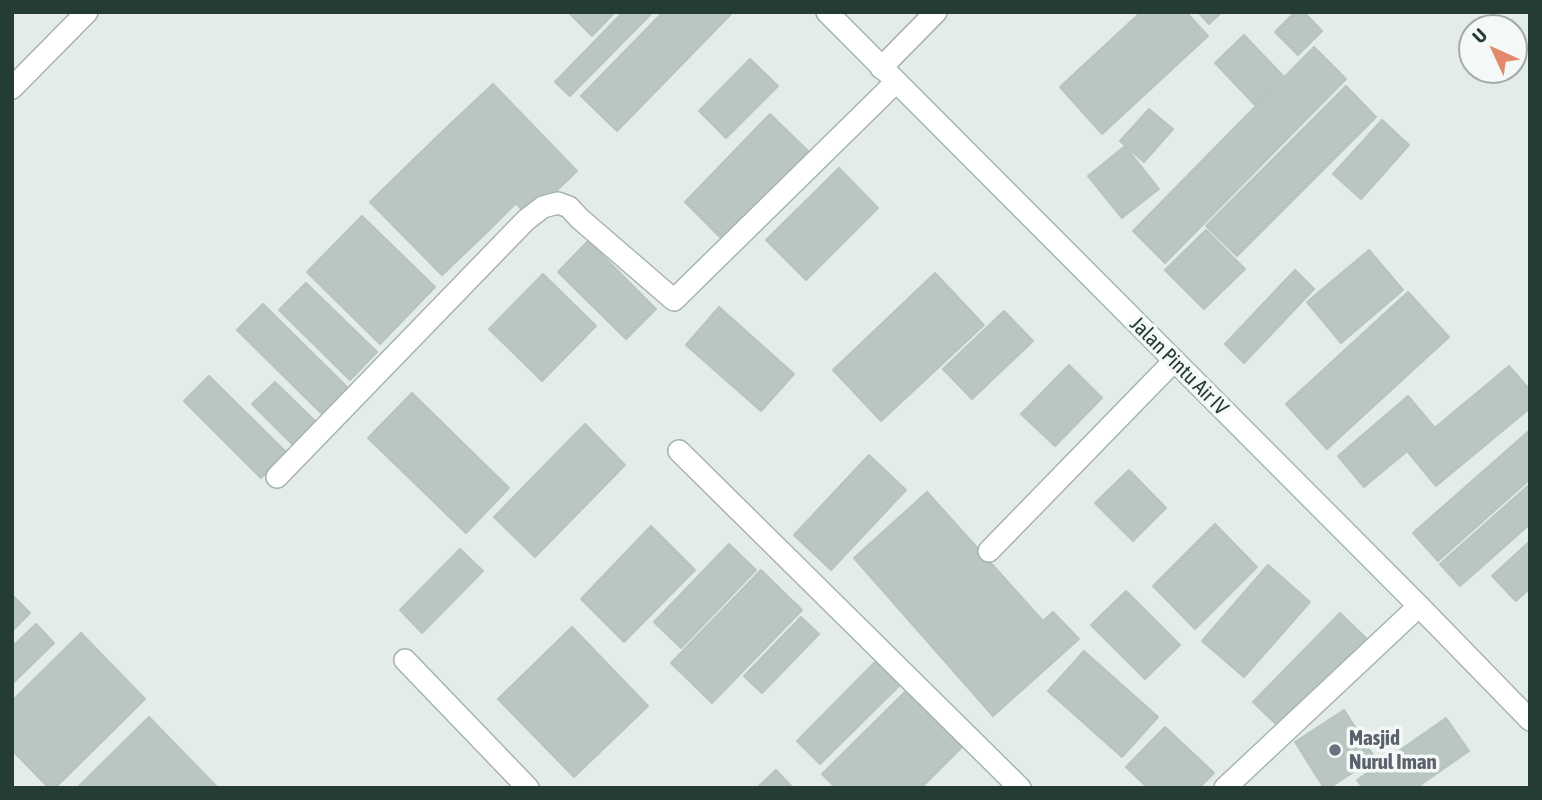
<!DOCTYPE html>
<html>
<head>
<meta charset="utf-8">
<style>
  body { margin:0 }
  #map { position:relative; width:1542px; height:800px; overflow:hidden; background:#e4ece8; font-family:"Asap Condensed",sans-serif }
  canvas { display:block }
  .frame { position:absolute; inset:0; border:14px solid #253b35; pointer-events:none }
  .north { position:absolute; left:1458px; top:14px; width:70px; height:70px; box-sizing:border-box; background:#f4f8f6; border:2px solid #a1aca9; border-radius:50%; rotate:315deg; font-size:19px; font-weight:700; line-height:28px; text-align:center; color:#253b35 }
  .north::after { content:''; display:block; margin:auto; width:24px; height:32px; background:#e2886c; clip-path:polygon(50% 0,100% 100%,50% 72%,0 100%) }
</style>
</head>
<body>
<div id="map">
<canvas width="1542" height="800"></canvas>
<div class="frame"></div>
<div class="north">U</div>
</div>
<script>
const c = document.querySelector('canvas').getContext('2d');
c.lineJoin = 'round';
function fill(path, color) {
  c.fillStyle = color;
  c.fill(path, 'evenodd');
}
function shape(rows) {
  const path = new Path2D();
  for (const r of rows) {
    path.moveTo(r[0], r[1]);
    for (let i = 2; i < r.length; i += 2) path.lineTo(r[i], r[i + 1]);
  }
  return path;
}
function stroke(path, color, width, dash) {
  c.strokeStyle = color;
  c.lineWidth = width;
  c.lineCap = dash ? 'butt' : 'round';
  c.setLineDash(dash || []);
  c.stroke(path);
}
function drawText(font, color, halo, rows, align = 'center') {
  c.font = font + ' "Asap Condensed",sans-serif';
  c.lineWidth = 7;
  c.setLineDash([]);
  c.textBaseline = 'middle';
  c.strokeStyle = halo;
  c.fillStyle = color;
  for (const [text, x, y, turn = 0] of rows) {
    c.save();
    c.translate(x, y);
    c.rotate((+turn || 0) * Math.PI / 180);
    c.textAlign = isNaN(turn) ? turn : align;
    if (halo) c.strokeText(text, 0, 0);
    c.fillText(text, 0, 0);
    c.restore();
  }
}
const building = shape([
  [568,12,615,12,592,36,568,12],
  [623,12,653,12,570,96,555,82,623,12],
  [663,12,733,12,617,131,581,96,663,12],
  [1141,12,1186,12,1208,36,1102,134,1060,87,1141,12],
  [1198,12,1222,12,1209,24,1198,12],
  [1295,12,1304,12,1322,31,1298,55,1275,32,1295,12],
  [1244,35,1284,77,1255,105,1215,63,1244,35],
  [1314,47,1346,79,1165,263,1133,231,1314,47],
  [750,59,778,86,726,138,699,111,750,59],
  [493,84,577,171,529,217,445,129,493,84],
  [1346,86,1376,117,1237,256,1206,226,1346,86],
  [1149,109,1173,129,1144,162,1120,141,1149,109],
  [770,114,809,152,723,240,685,202,770,114],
  [1382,120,1409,145,1361,199,1333,174,1382,120],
  [445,129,516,203,484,235,412,161,445,129],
  [1125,146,1159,189,1122,218,1088,176,1125,146],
  [412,161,484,235,442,275,370,202,412,161],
  [839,168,878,208,806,280,766,240,839,168],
  [362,216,435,287,380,344,307,272,362,216],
  [1206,230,1245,269,1204,309,1165,270,1206,230],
  [588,241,656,309,626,339,558,272,588,241],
  [1369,250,1403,290,1341,343,1307,302,1369,250],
  [1295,270,1314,289,1244,363,1225,344,1295,270],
  [935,273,984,325,881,421,833,370,935,273],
  [543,274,596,326,542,381,489,329,543,274],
  [306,283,377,352,350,380,279,310,306,283],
  [1408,292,1449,337,1327,449,1286,404,1408,292],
  [263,304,347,387,321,413,237,330,263,304],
  [719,307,794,374,761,411,686,345,719,307],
  [1004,311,1033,341,972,399,943,369,1004,311],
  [1069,365,1102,398,1055,446,1021,414,1069,365],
  [1509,366,1530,390,1530,408,1436,486,1407,451,1509,366],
  [209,376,286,452,261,478,184,401,209,376],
  [275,382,316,422,293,445,252,404,275,382],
  [412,393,509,488,466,533,368,438,412,393],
  [1408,396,1435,428,1364,487,1338,456,1408,396],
  [585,424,625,465,535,557,494,517,585,424],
  [1530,430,1530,479,1438,561,1413,533,1530,430],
  [869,455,906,490,831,570,794,535,869,455],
  [1129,470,1166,508,1133,541,1095,503,1129,470],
  [1530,484,1530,524,1460,586,1440,564,1530,484],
  [927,492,1043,621,1053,612,1079,639,993,716,854,558,927,492],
  [1215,524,1257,567,1195,629,1153,586,1215,524],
  [651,526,695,570,624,642,581,599,651,526],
  [1530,541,1530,588,1516,601,1492,576,1530,541],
  [729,544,756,570,681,648,654,622,729,544],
  [460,549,483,571,422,633,400,610,460,549],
  [1268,565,1310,602,1244,677,1202,641,1268,565],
  [761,570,802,610,712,703,671,663,761,570],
  [1126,591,1180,645,1145,679,1091,625,1126,591],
  [12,595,30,613,12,631,12,595],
  [1340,613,1367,639,1280,728,1253,702,1340,613],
  [801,617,819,634,762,693,744,676,801,617],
  [36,624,54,643,12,684,12,647,36,624],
  [572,627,648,706,574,777,498,699,572,627],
  [81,633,145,699,55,788,49,788,12,750,12,701,81,633],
  [1084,651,1158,717,1122,757,1048,691,1084,651],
  [880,657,904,681,820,764,797,741,880,657],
  [910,687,966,743,921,788,836,788,822,774,910,687],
  [1344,710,1375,758,1329,788,1324,788,1295,742,1344,710],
  [149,717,216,786,215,788,77,788,149,717],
  [1446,718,1469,751,1416,788,1363,788,1357,780,1446,718],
  [1165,727,1214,773,1199,788,1148,788,1126,767,1165,727],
  [776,770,793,788,757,788,776,770]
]);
fill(building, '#b9c6c1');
stroke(building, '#b7c4bf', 2);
const service = shape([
  [989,551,1174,361]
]);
const minor = shape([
  [881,68,936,12],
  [12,88,87,12],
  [679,451,1020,788],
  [277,477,526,220,543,207,558,203,569,207,579,218,674,300,896,82],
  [405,660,528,788],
  [1225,788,1419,606]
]);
const secondary = shape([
  [827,12,1419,606,1530,720]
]);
stroke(service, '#a7b3af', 24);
stroke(minor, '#a7b3af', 24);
stroke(secondary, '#a3b6af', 24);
stroke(service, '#fff', 21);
stroke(minor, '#fff', 21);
stroke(secondary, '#fff', 21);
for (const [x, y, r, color] of [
  [1335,750,7,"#6b7280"]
]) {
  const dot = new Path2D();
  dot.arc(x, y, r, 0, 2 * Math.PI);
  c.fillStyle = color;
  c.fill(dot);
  stroke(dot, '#f4f8f6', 2.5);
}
drawText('21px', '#253b35', '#f4f8f6', [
  ["Jalan Pintu Air IV",1179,366,45]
]);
drawText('bold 21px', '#5b616d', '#f4f8f6', [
  ["Masjid",1349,738],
  ["Nurul Iman",1349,762]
], 'left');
</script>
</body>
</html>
